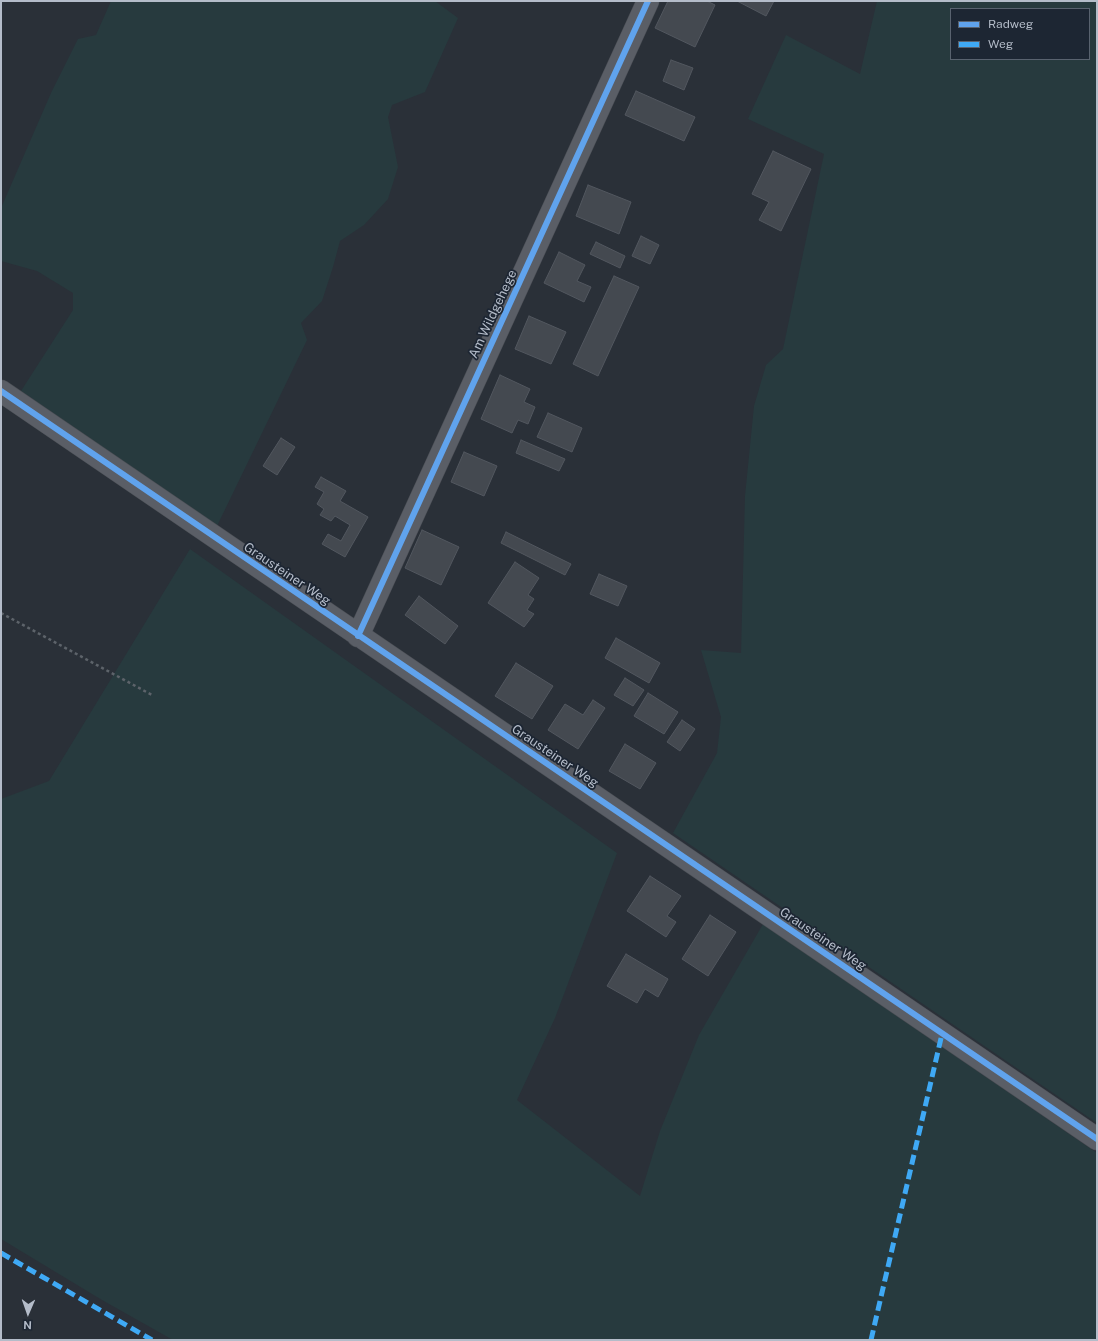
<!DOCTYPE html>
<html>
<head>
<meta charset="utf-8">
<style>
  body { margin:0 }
  #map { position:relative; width:1098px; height:1341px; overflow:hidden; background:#2a3038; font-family:"Public Sans",sans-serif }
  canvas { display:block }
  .frame { position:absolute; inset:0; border:2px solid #b4bcc9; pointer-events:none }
  .legend { position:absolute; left:950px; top:8px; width:140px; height:52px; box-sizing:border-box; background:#1d2633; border:1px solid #59626f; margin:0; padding:5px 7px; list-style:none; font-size:12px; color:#b4bcc9 }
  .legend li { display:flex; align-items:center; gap:8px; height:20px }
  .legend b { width:20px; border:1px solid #59626f }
  .north { position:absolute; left:8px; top:1293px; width:40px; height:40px; -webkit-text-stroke:3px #1d2633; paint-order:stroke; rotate:182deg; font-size:11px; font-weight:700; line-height:16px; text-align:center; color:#b4bcc9 }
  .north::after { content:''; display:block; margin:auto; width:14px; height:18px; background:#b4bcc9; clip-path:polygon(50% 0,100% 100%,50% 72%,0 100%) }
</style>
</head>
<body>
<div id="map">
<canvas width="1098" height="1341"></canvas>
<div class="frame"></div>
<ul class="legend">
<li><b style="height:5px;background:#60a3ed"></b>Radweg</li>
<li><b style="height:5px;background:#3fa9f5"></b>Weg</li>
</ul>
<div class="north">N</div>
</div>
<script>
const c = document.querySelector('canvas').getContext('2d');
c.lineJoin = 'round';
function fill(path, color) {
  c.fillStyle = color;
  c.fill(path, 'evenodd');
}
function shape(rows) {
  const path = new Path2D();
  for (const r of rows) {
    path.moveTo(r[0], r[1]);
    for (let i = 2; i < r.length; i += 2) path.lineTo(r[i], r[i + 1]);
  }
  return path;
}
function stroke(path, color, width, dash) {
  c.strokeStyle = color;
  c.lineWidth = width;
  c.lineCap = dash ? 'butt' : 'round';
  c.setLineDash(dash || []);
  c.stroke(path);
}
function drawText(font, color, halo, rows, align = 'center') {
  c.font = font + ' "Public Sans",sans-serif';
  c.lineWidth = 3.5;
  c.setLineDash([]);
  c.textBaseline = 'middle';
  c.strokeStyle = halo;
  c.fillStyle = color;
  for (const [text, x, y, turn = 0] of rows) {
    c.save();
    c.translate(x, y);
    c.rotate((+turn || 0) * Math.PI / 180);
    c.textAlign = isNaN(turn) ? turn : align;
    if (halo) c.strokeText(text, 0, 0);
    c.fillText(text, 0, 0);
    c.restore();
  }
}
fill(shape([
  [111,1,435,1,458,18,425,92,392,105,388,117,398,167,388,199,364,225,340,241,333,267,322,301,301,323,307,340,217,526,21,391,73,310,73,293,37,271,1,261,1,208,51,93,78,39,96,35],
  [877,1,1097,1,1097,1123,673,833,717,753,721,717,701,650,741,653,745,496,754,406,766,365,783,349,824,154,748,119,786,35,860,74],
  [951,9,1089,9,1089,59,951,59],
  [190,549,617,853,555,1018,517,1100,640,1196,660,1131,699,1035,763,924,1097,1153,1097,1340,173,1340,102,1300,1,1239,1,799,49,781]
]), '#273a3e');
const building = shape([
  [668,1,707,1,715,5,695,47,655,28,668,1],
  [737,1,774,1,766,16,737,1],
  [671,60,693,68,684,90,663,81,671,60],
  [636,91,695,117,684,141,625,115,636,91],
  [773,151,811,169,781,231,759,220,769,202,752,194,773,151],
  [588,185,631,202,619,234,576,216,588,185],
  [641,236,659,245,650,264,632,256,641,236],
  [596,242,625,256,620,268,590,254,596,242],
  [559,252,585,265,577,281,591,287,584,302,544,283,559,252],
  [614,276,639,287,598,376,573,364,614,276],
  [529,316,566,332,551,364,515,349,529,316],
  [500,375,530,389,524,402,535,407,528,424,518,420,512,433,481,419,500,375],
  [548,413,582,428,572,452,537,437,548,413],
  [281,438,295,447,277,475,263,466,281,438],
  [521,440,565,459,559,471,516,453,521,440],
  [464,452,497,466,484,496,451,482,464,452],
  [321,477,346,491,340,501,368,517,345,557,322,544,328,534,341,541,350,525,335,516,331,521,320,515,324,509,317,504,324,492,315,487,321,477],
  [422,530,459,547,441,585,405,568,422,530],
  [506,532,571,564,565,575,501,543,506,532],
  [515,562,539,578,528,595,534,599,527,610,534,614,524,627,488,603,515,562],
  [599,574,627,586,618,606,590,594,599,574],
  [419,596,458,626,445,644,405,615,419,596],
  [616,638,660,663,649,683,605,658,616,638],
  [516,663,553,686,532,719,495,696,516,663],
  [625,678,644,690,633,706,614,695,625,678],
  [648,693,678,712,664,734,634,716,648,693],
  [593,700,605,708,578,749,548,730,565,704,583,715,593,700],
  [682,720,695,729,680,751,667,742,682,720],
  [625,744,656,763,640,789,609,771,625,744],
  [650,876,681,896,667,916,676,922,666,937,627,911,650,876],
  [710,915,736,932,708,976,682,959,710,915],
  [626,954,668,979,658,997,645,989,637,1003,607,986,626,954]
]);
fill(building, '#444950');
stroke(building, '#52575f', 1);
const minor = shape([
  [1,391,1097,1139],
  [358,636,648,1]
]);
stroke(minor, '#484c53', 23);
stroke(shape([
  [1,613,152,695]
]), '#5d636a', 2.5, [3, 3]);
stroke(minor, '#5a5e66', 22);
stroke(shape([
  [1,1253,152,1340],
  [871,1340,942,1034]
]), '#3fa9f5', 5, [10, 5]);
stroke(shape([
  [1,391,1097,1139],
  [358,636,648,1]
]), '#60a3ed', 6);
drawText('13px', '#b4bcc9', '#1d2633', [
  ["Am Wildgehege",493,314,-65],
  ["Grausteiner Weg",287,574,34],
  ["Grausteiner Weg",555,756,34],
  ["Grausteiner Weg",823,939,34]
]);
</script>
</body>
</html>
